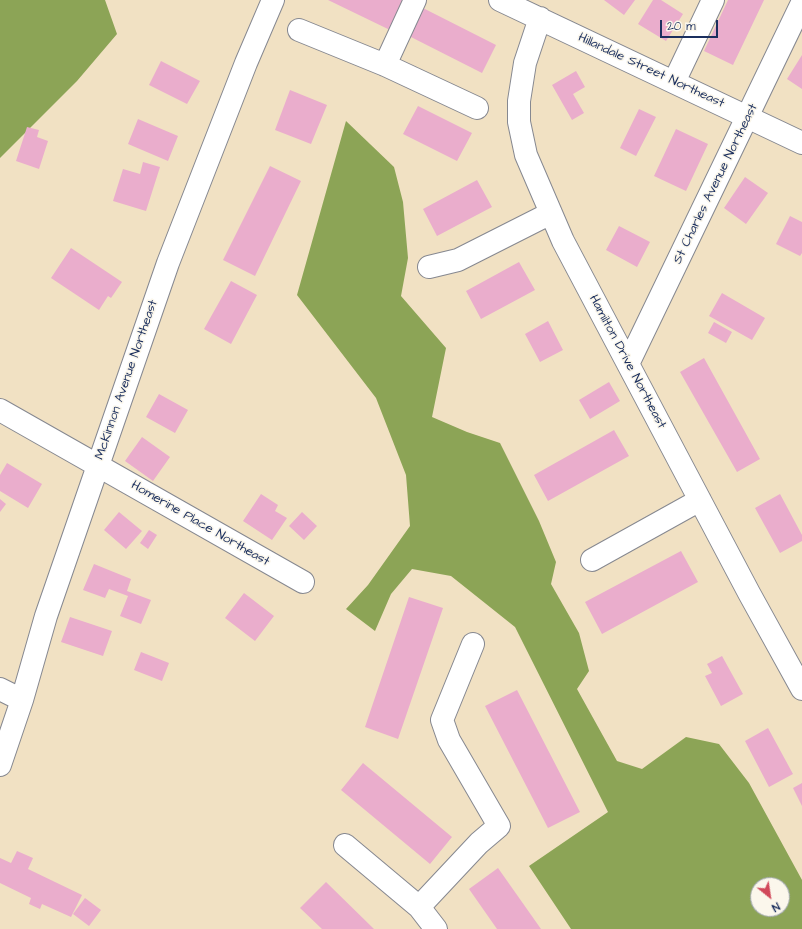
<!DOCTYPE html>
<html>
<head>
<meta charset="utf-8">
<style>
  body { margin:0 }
  #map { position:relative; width:802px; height:929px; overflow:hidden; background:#f1e1c3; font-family:"Architects Daughter",sans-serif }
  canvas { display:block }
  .north { position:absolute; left:750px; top:877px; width:40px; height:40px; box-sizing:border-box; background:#fbf7ec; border:1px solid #a1a7b3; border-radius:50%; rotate:150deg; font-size:11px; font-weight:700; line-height:16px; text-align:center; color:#1b2f5e }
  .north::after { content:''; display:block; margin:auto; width:14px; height:18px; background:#d1495b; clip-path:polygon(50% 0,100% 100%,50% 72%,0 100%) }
  .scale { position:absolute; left:660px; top:20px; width:58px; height:18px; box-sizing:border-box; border:2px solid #1b2f5e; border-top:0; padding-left:5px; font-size:12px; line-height:14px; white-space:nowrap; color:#1b2f5e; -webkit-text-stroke:3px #fbf7ec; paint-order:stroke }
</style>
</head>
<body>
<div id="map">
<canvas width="802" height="929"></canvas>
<div class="north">N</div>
<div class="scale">20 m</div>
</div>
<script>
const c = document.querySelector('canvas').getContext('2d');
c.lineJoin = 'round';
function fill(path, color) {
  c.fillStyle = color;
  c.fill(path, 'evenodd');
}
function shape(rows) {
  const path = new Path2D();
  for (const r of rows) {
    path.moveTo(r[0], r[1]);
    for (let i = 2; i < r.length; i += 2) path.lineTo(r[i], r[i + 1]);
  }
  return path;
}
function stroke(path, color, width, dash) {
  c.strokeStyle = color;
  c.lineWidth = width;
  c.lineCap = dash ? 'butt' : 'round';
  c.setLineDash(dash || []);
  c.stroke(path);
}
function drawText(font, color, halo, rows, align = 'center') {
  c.font = font + ' "Architects Daughter",sans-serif';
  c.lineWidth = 3;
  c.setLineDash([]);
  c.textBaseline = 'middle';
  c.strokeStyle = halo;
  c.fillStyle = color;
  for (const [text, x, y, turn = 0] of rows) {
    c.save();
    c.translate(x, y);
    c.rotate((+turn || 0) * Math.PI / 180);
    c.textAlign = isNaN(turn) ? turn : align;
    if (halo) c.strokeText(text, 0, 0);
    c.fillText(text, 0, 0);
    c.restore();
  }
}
fill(shape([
  [0,0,105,0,117,34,77,81,0,158],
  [346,121,394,167,403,202,408,258,401,296,446,348,432,417,467,432,500,443,539,521,556,562,551,584,579,633,589,671,577,689,617,761,642,769,686,737,719,744,749,783,802,880,802,929,571,929,529,866,608,812,515,627,451,576,412,569,391,594,375,631,346,609,368,585,410,526,406,475,376,398,297,295],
  [758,885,782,885,782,909,758,909]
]), '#8ca456');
fill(shape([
  [328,0,402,0,404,1,390,30],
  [604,0,635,0,624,15],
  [653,0,661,0,683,14,666,41,638,24],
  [728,0,764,0,733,65,704,51],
  [421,7,496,45,482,73,407,35],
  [802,55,802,89,787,79],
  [161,61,200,81,187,104,149,85],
  [576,71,585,87,573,94,584,113,572,120,552,85],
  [290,90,327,105,311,144,275,130],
  [418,106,472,133,457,161,403,134],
  [639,109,656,117,636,156,620,148],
  [138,119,178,136,168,161,128,144],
  [27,127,39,130,37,137,48,141,39,169,16,161],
  [676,129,708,144,686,191,654,176],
  [143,162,160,167,146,211,113,201,123,169,140,174],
  [270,166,301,181,255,276,223,260],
  [745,177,768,193,746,224,724,208],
  [477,180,492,207,437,236,423,209],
  [790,216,802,222,802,253,800,256,776,244],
  [619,226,650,242,637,267,606,250],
  [71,248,122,282,111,298,108,296,99,310,51,278],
  [519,262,535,290,481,319,466,291],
  [231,281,257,295,231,344,204,329],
  [722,293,765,318,752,340,709,316],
  [548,321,563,350,540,362,525,334],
  [714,322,732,332,726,343,708,333],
  [704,358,760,459,737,472,680,372],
  [609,382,620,401,590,419,579,400],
  [159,394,188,410,175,433,146,417],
  [614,430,629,456,548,501,534,475],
  [142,437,170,457,153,481,125,461],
  [7,463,42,484,28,508,0,491,0,475],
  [261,494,278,505,275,511,287,518,272,540,243,521],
  [780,494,802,535,802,541,780,553,755,508],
  [0,499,6,504,0,512],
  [119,512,142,531,126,549,104,530],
  [302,512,317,526,304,540,289,526],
  [149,530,157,535,148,549,140,543],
  [681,551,698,582,602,634,585,602],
  [94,564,131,579,127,591,151,600,141,624,120,616,128,596,109,589,105,598,83,590],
  [244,593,274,616,255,641,225,618],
  [409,597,443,608,398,739,365,727],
  [70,617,112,631,103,656,61,642],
  [141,652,169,663,162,681,134,670],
  [722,656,743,694,721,706,705,676,712,673,707,664],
  [517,690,580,812,548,828,485,706],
  [768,728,793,774,769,787,745,741],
  [363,763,452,837,430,864,341,790],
  [802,783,802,806,793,788],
  [17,851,33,858,28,869,82,895,71,917,42,904,40,909,29,904,31,898,0,883,0,858,11,863],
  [498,868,541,929,497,929,469,889],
  [326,882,374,929,322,929,300,908],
  [85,898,101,910,89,926,73,914]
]), '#eaadcc');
const minor = shape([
  [500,0,802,143],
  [540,18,525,63,519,101,519,122,526,155,563,241,749,593,802,689],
  [299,30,385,65,477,108],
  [385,65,415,0],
  [674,82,713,0],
  [429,267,458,260,551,213],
  [628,364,802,3],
  [0,410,303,582],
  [592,560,700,500],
  [0,689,22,700],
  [0,765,22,700,46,616,168,263,246,63,273,0],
  [345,845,419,907],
  [436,929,419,907,479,843,499,826,449,740,442,720,473,644]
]);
stroke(minor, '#868890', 24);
stroke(minor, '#fff', 22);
drawText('13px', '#1b2f5e', '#fbf7ec', [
  ["Hillandale Street Northeast",651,71,25],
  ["St Charles Avenue Northeast",716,184,-64],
  ["Hamilton Drive Northeast",627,362,62],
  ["McKinnon Avenue Northeast",127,380,-71],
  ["Homerine Place Northeast",200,524,30]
]);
</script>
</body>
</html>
